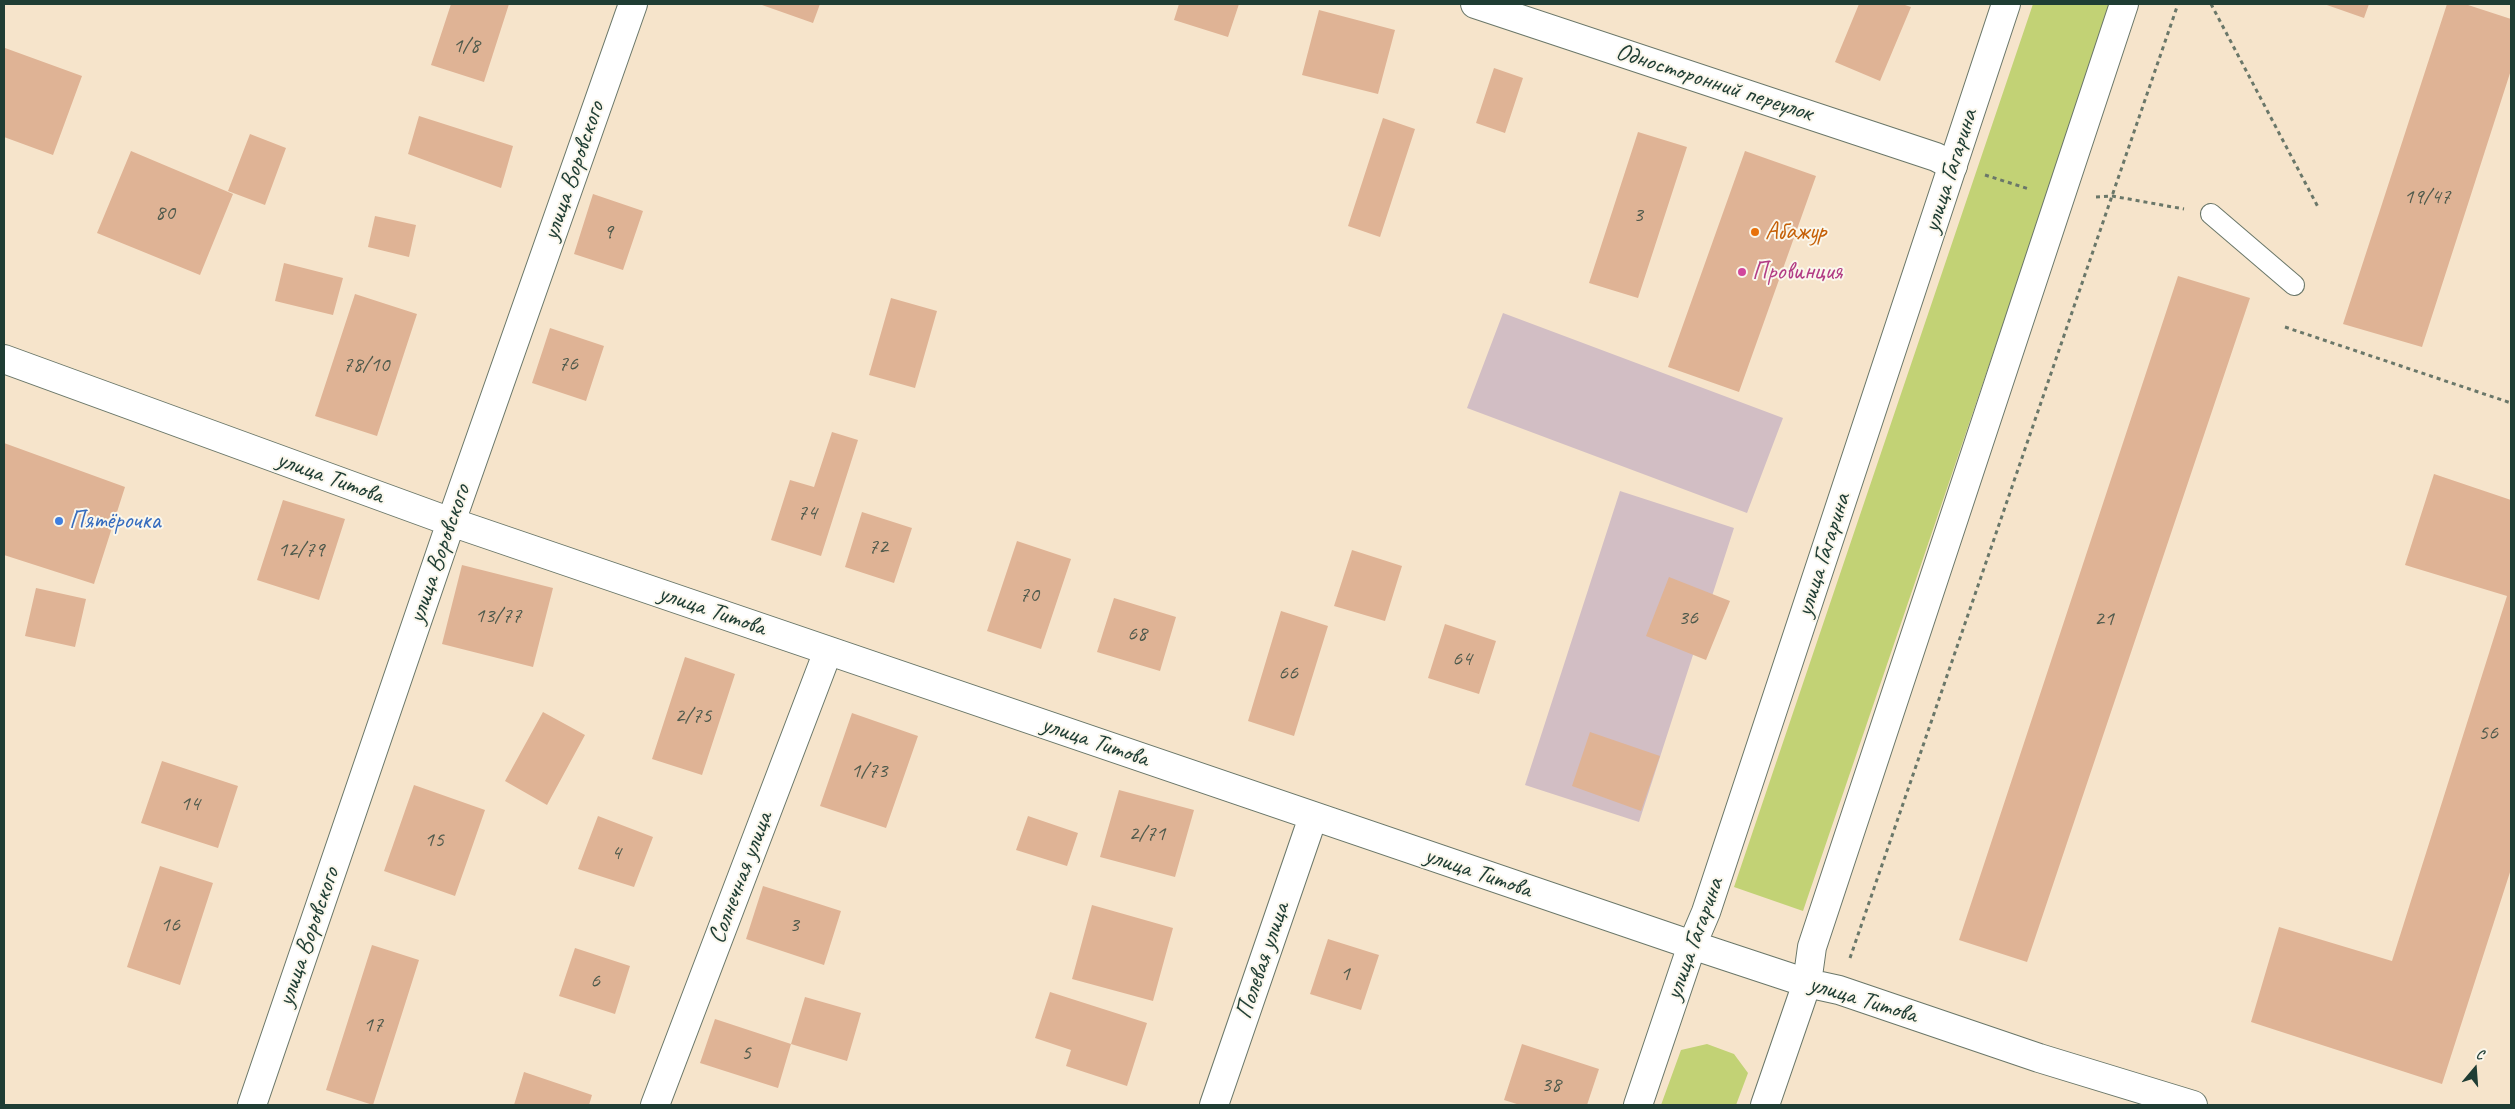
<!DOCTYPE html>
<html>
<head>
<meta charset="utf-8">
<style>
  body { margin:0 }
  #map { position:relative; width:2515px; height:1109px; overflow:hidden; background:#f6e4cb; font-family:Caveat,sans-serif }
  canvas { display:block }
  .frame { position:absolute; inset:0; border:5px solid #1f3d34; pointer-events:none }
  .north { position:absolute; left:2450px; top:1044px; width:50px; height:50px; -webkit-text-stroke:4px #fbf7ec; paint-order:stroke; rotate:18deg; font-size:14px; font-weight:700; line-height:20px; text-align:center; color:#1f3d34 }
  .north::after { content:''; display:block; margin:auto; width:18px; height:22px; background:#1f3d34; clip-path:polygon(50% 0,100% 100%,50% 72%,0 100%) }
</style>
</head>
<body>
<div id="map">
<canvas width="2515" height="1109"></canvas>
<div class="frame"></div>
<div class="north">С</div>
</div>
<script>
const c = document.querySelector('canvas').getContext('2d');
c.lineJoin = 'round';
function fill(path, color) {
  c.fillStyle = color;
  c.fill(path, 'evenodd');
}
function shape(rows) {
  const path = new Path2D();
  for (const r of rows) {
    path.moveTo(r[0], r[1]);
    for (let i = 2; i < r.length; i += 2) path.lineTo(r[i], r[i + 1]);
  }
  return path;
}
function stroke(path, color, width, dash) {
  c.strokeStyle = color;
  c.lineWidth = width;
  c.lineCap = dash ? 'butt' : 'round';
  c.setLineDash(dash || []);
  c.stroke(path);
}
function drawText(font, color, halo, rows, align = 'center') {
  c.font = font + ' Caveat,sans-serif';
  c.lineWidth = 4;
  c.setLineDash([]);
  c.textBaseline = 'middle';
  c.strokeStyle = halo;
  c.fillStyle = color;
  for (const [text, x, y, turn = 0] of rows) {
    c.save();
    c.translate(x, y);
    c.rotate((+turn || 0) * Math.PI / 180);
    c.textAlign = isNaN(turn) ? turn : align;
    if (halo) c.strokeText(text, 0, 0);
    c.fillText(text, 0, 0);
    c.restore();
  }
}
fill(shape([
  [1503,313,1783,418,1747,513,1467,408],
  [1620,491,1734,528,1639,822,1525,785]
]), '#d2bec4');
fill(shape([
  [2033,4,2112,4,1803,911,1734,887],
  [1707,1044,1734,1054,1748,1073,1736,1105,1661,1105,1681,1050]
]), '#c2d275');
fill(shape([
  [451,4,509,4,484,82,431,65],
  [764,4,820,4,813,23,762,5],
  [1179,4,1239,4,1228,37,1174,20],
  [1859,4,1902,4,1911,7,1880,81,1835,62],
  [2324,4,2369,4,2364,18],
  [2447,4,2465,4,2511,19,2511,70,2422,347,2343,324],
  [1319,10,1395,30,1378,94,1302,75],
  [5,48,82,76,53,155,4,137],
  [1494,68,1523,78,1505,133,1476,123],
  [419,116,513,146,501,188,408,154],
  [1383,118,1415,129,1380,237,1348,226],
  [1638,132,1687,147,1638,298,1589,283],
  [250,134,286,148,265,205,228,191],
  [131,151,233,194,200,275,97,233],
  [1745,151,1816,176,1739,392,1668,367],
  [593,194,643,211,623,270,574,254],
  [375,216,416,225,409,257,368,247],
  [284,263,343,278,333,315,275,301],
  [2178,276,2250,298,2027,962,1959,940],
  [355,294,417,314,377,436,315,416],
  [891,298,937,311,915,388,869,375],
  [550,328,604,346,586,401,532,383],
  [832,432,858,440,821,556,771,540,790,480,814,487],
  [4,443,125,487,94,584,4,555],
  [2434,474,2511,500,2511,869,2442,1084,2251,1022,2279,927,2392,961,2507,596,2405,565],
  [283,500,345,519,319,600,257,580],
  [862,512,912,528,894,583,845,567],
  [1017,541,1071,559,1041,649,987,631],
  [1352,550,1402,566,1385,621,1334,606],
  [462,565,553,588,533,667,442,644],
  [1669,577,1730,601,1706,660,1646,636],
  [36,588,86,599,75,647,25,636],
  [1114,598,1176,617,1160,671,1097,652],
  [1281,611,1328,626,1294,736,1248,721],
  [1445,624,1496,641,1479,694,1428,678],
  [685,657,735,674,702,775,652,759],
  [543,712,585,735,547,805,505,781],
  [852,713,918,736,886,828,820,806],
  [1590,732,1660,756,1641,811,1572,786],
  [162,761,238,786,218,848,141,823],
  [414,785,485,810,455,896,384,871],
  [1119,790,1194,810,1175,877,1100,857],
  [598,816,653,837,634,887,578,869],
  [1028,816,1078,833,1067,866,1016,850],
  [160,866,213,883,180,985,127,967],
  [763,886,841,911,824,965,746,939],
  [1092,905,1173,928,1153,1001,1072,979],
  [1328,939,1379,955,1361,1010,1310,994],
  [372,945,419,960,373,1105,326,1090],
  [575,948,630,966,615,1014,559,996],
  [1050,992,1147,1023,1127,1086,1066,1066,1071,1050,1035,1038],
  [805,997,861,1013,847,1061,791,1044],
  [715,1019,791,1044,778,1088,700,1063],
  [1522,1044,1599,1069,1587,1105,1520,1105,1504,1100],
  [524,1072,592,1095,589,1105,514,1105]
]), '#dfb395');
const service = shape([
  [2211,214,2294,285]
]);
const minor = shape([
  [1475,4,1936,157,1953,166],
  [4,359,451,522,1692,945],
  [252,1105,451,522,633,4],
  [655,1105,828,651],
  [1214,1105,1313,817]
]);
const tertiary = shape([
  [1692,945,1807,983,1839,990,2039,1058,2193,1105],
  [1638,1105,1692,945,1706,912,2006,4],
  [1765,1105,1807,983,1812,947,2124,4]
]);
stroke(service, '#6a7769', 22);
stroke(minor, '#6a7769', 30);
stroke(tertiary, '#6a7769', 30);
stroke(shape([
  [2211,4,2318,207],
  [1985,175,2029,189],
  [2096,197,2112,196,2184,209],
  [2285,327,2511,403],
  [1850,958,2178,4]
]), '#6a7769', 3, [4, 4]);
stroke(service, '#fff', 20);
stroke(minor, '#fff', 28);
stroke(tertiary, '#fff', 28);
for (const [x, y, r, color] of [
  [1755,232,5,"#e8710a"],
  [1742,272,5,"#d1479c"],
  [59,521,5,"#3f7fe0"]
]) {
  const dot = new Path2D();
  dot.arc(x, y, r, 0, 2 * Math.PI);
  c.fillStyle = color;
  c.fill(dot);
  stroke(dot, '#fbf7ec', 2);
}
drawText('22px', '#4f5a4c', null, [
  ["1/8",466,46],
  ["19/47",2427,197],
  ["80",165,213],
  ["3",1638,215],
  ["9",608,232],
  ["76",568,364],
  ["78/10",366,365],
  ["74",807,513],
  ["72",878,547],
  ["12/79",301,550],
  ["70",1029,595],
  ["13/77",498,616],
  ["36",1688,618],
  ["21",2104,619],
  ["68",1137,634],
  ["64",1462,659],
  ["66",1288,673],
  ["2/75",693,716],
  ["56",2488,733],
  ["1/73",869,771],
  ["14",190,804],
  ["2/71",1147,834],
  ["15",434,840],
  ["4",616,853],
  ["16",170,925],
  ["3",794,925],
  ["1",1345,974],
  ["6",595,981],
  ["17",373,1025],
  ["5",746,1053],
  ["38",1551,1085]
]);
drawText('25px', '#1f3d34', '#fbf7ec', [
  ["Односторонний переулок",1714,83,18],
  ["улица Воровского",574,171,-71],
  ["улица Гагарина",1951,171,-72],
  ["улица Титова",330,478,20],
  ["улица Воровского",440,554,-71],
  ["улица Гагарина",1824,555,-72],
  ["улица Титова",712,611,19],
  ["улица Титова",1095,742,19],
  ["улица Титова",1478,873,19],
  ["Солнечная улица",741,878,-69],
  ["улица Воровского",309,937,-71],
  ["улица Гагарина",1695,939,-70],
  ["Полевая улица",1263,961,-71],
  ["улица Титова",1863,1000,17]
]);
drawText('25px', '#c56008', '#fbf7ec', [
  ["Абажур",1765,232]
], 'left');
drawText('25px', '#b23c85', '#fbf7ec', [
  ["Провинция",1752,272]
], 'left');
drawText('25px', '#366cbe', '#fbf7ec', [
  ["Пятёрочка",69,521]
], 'left');
</script>
</body>
</html>
